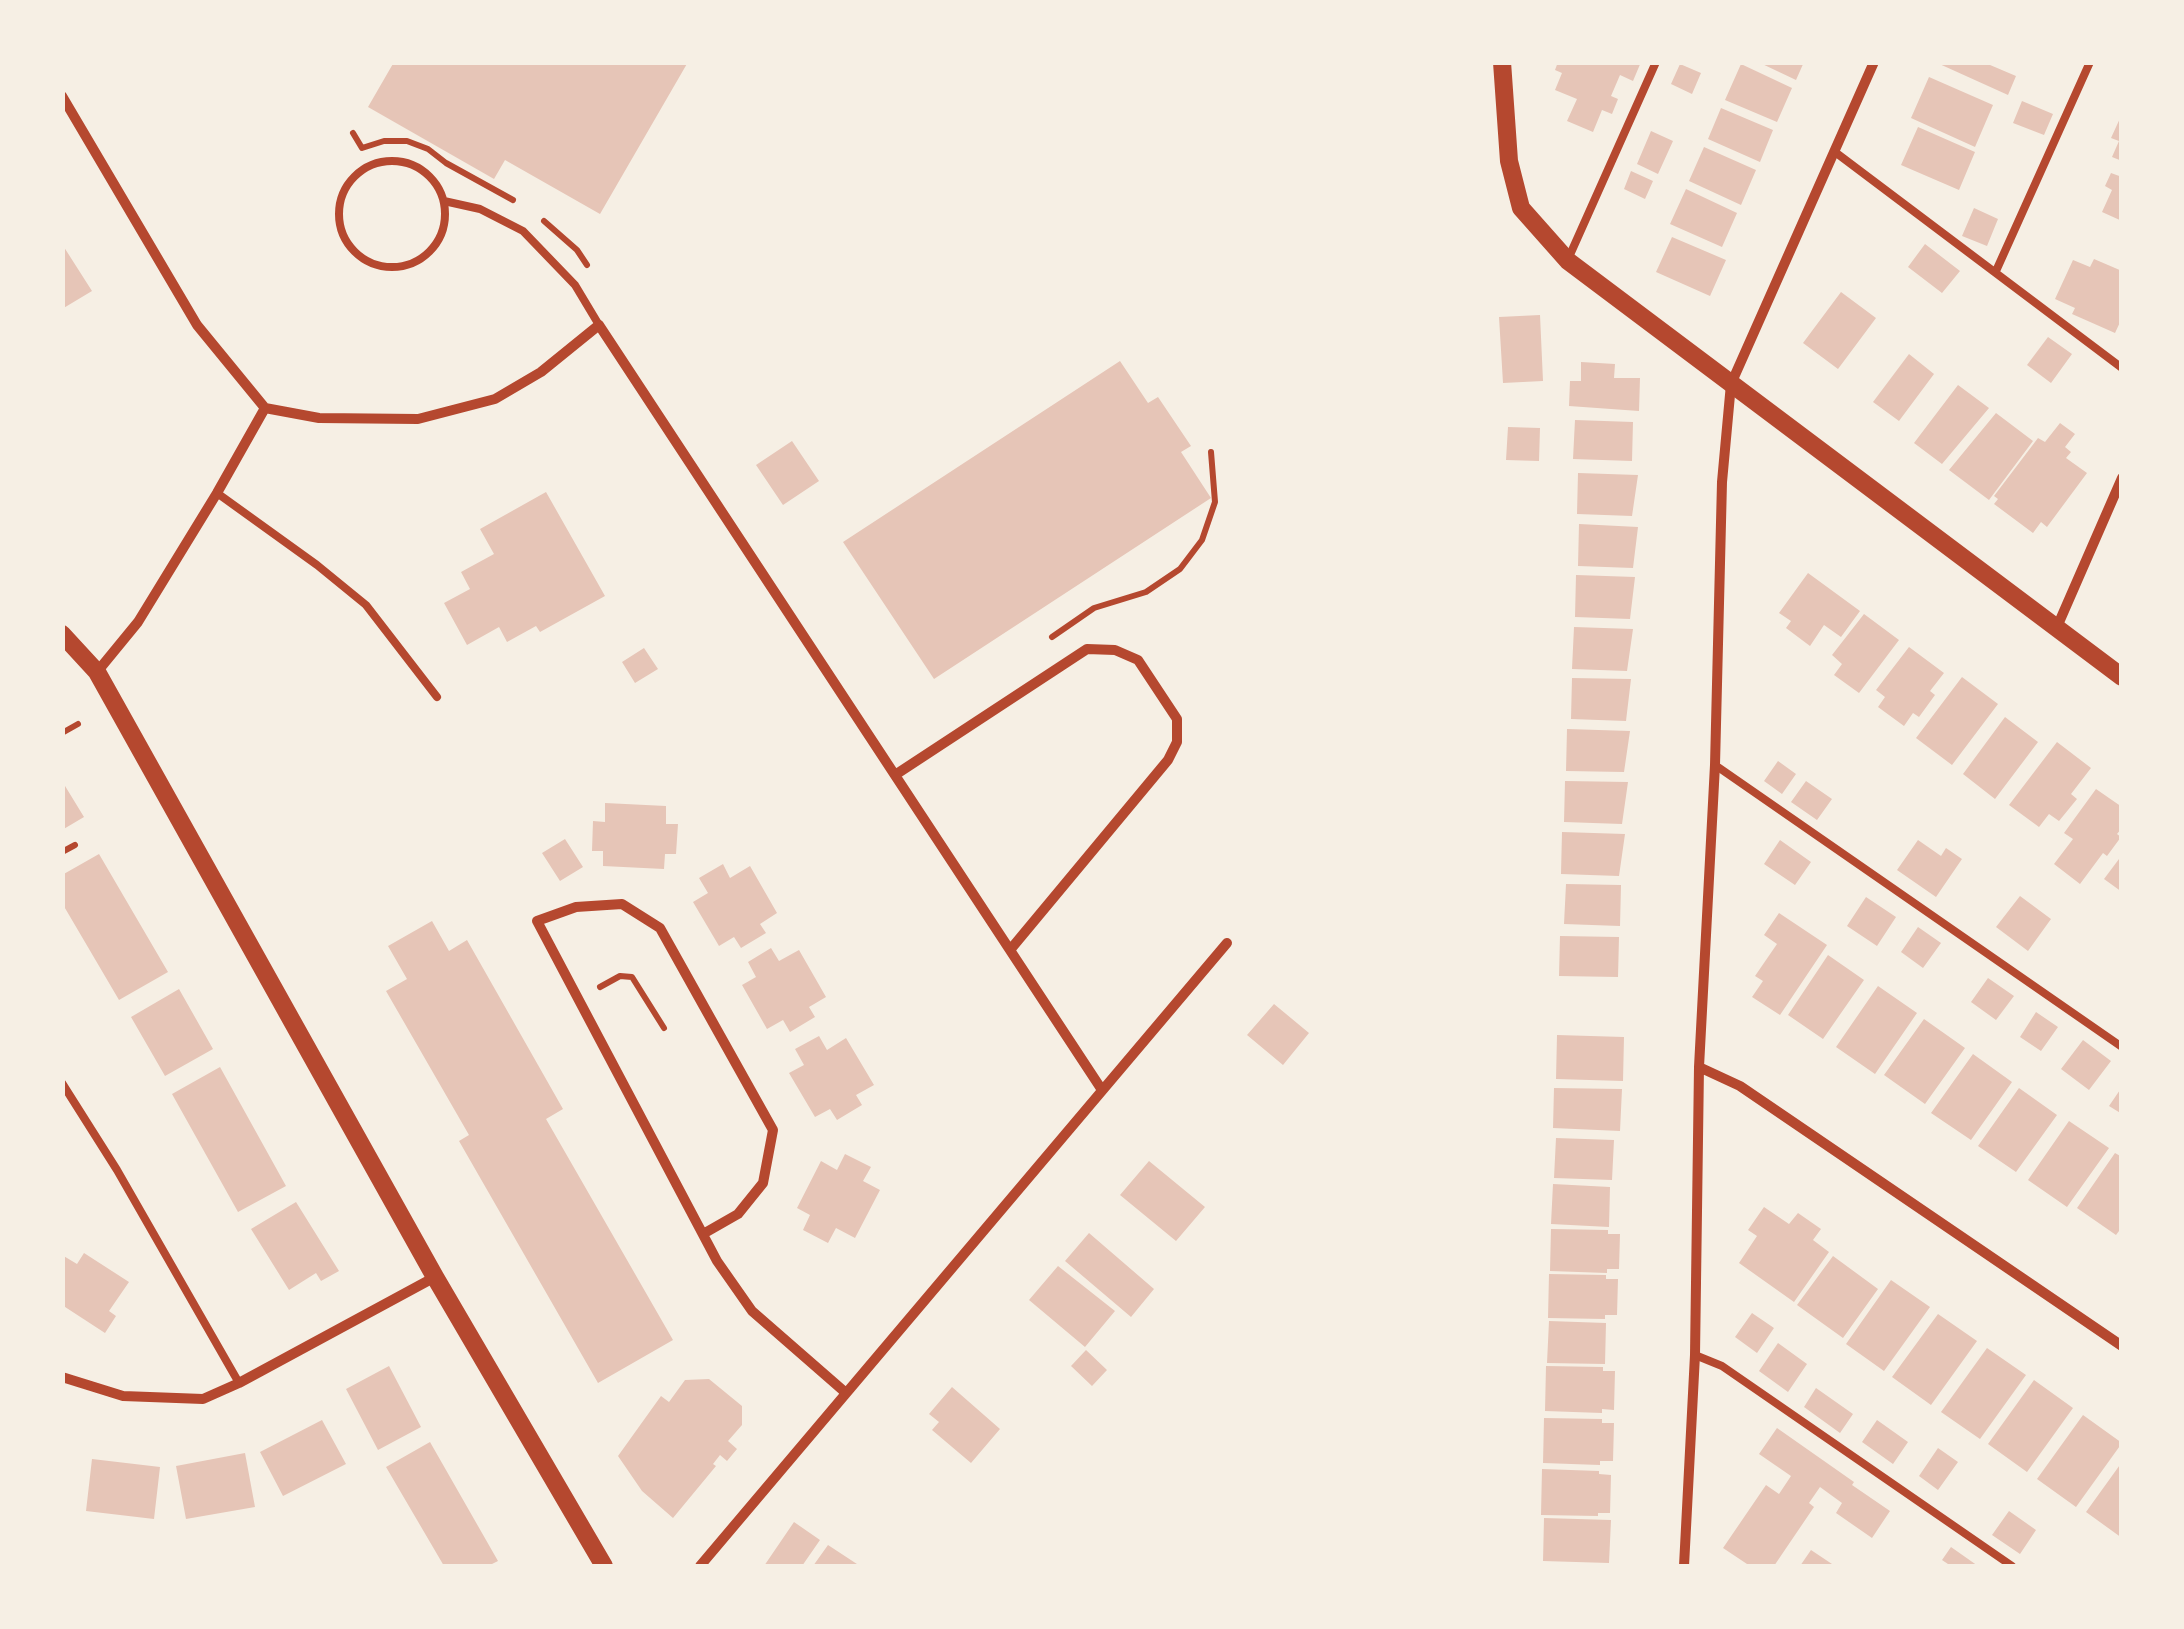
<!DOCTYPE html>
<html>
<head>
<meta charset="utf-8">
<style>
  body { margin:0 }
  #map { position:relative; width:2184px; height:1629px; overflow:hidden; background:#f6efe4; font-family:Karla,sans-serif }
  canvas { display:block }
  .frame { position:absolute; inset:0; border:65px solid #f6efe4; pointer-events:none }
</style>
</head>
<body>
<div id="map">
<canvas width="2184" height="1629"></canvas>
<div class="frame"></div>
</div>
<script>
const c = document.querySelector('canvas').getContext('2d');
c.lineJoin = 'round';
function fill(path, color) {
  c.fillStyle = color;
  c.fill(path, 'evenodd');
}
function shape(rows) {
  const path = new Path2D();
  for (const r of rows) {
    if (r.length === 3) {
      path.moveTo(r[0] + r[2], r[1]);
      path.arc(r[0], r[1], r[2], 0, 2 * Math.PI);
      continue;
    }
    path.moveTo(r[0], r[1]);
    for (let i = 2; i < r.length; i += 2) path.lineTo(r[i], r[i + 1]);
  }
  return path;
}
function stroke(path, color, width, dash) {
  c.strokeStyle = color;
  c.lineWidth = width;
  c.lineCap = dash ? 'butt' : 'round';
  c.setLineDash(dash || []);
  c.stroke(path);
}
fill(shape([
  [394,62,688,62,600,214,505,160,494,179,368,107],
  [1558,62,1641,62,1633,81,1620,75,1611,96,1618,99,1612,114,1602,110,1593,132,1567,121,1577,99,1555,90,1562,73,1555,70],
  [1758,62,1804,62,1796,80],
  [1935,62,1983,62,2016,76,2008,95],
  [1680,64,1701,73,1692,94,1671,84],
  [1741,64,1792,88,1777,122,1725,100],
  [1929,77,1993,105,1975,147,1911,118],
  [2022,101,2053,114,2044,135,2013,123],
  [1721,108,1773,130,1760,162,1708,139],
  [2122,114,2122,161,2112,157,2119,141,2111,138],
  [1918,127,1975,152,1959,190,1901,165],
  [1651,131,1673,141,1658,174,1637,164],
  [1704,147,1756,170,1741,205,1689,181],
  [1631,171,1653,181,1645,199,1624,189],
  [2111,173,2122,177,2122,221,2102,212,2112,190,2105,186],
  [1686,189,1737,213,1722,247,1670,224],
  [1974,208,1998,219,1987,246,1962,236],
  [1672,237,1726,260,1710,296,1656,272],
  [62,244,92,291,62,309],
  [1925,244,1960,271,1942,293,1908,267],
  [2094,259,2122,271,2122,318,2115,333,2072,314,2075,308,2055,299,2073,260,2090,267],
  [1841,292,1876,318,1838,369,1803,343],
  [1540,315,1543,381,1503,383,1499,317],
  [2048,337,2072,354,2051,383,2027,365],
  [1909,354,1934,374,1899,421,1873,402],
  [1120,361,1148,403,1158,397,1191,446,1181,452,1211,498,934,679,843,542],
  [1581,362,1615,364,1614,378,1640,378,1639,411,1569,406,1570,381,1581,381],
  [1958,385,1989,408,1942,464,1914,443],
  [1996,413,2033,441,1989,500,1949,470],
  [1575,420,1633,422,1632,461,1573,459],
  [2060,423,2075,434,2065,447,2071,452,2066,458,2087,473,2047,527,2041,522,2033,533,1994,504,1998,499,1994,496,2038,438,2045,442],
  [1508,427,1540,428,1539,461,1506,460],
  [792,441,819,481,783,505,756,465],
  [1578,473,1638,475,1632,516,1577,514],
  [546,492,605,596,540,632,536,626,507,642,499,627,467,645,444,603,470,589,461,572,494,554,480,529],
  [1579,524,1638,527,1633,568,1578,566],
  [1808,573,1860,611,1841,637,1824,625,1810,646,1786,628,1791,621,1779,613],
  [1576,575,1635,577,1630,619,1575,617],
  [1864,614,1899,640,1859,693,1834,675,1842,664,1832,655],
  [1574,627,1633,629,1627,671,1572,669],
  [1909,647,1944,673,1930,691,1935,695,1919,717,1913,713,1904,726,1878,707,1885,697,1876,690],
  [644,648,658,669,635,683,622,662],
  [1962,677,1998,704,1952,765,1916,738],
  [1572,678,1631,679,1626,721,1571,719],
  [2005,717,2038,742,1995,799,1963,774],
  [1567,729,1630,731,1624,772,1566,771],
  [2057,742,2091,768,2071,794,2077,799,2059,821,2049,814,2039,827,2009,805],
  [1778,761,1796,774,1782,794,1764,781],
  [62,781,84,817,62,830],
  [1565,781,1628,782,1622,824,1564,822],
  [1806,781,1832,799,1817,820,1791,802],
  [2096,789,2122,807,2122,828,2117,834,2121,837,2107,856,2103,853,2080,884,2054,864,2073,839,2064,833],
  [605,803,666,806,666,824,678,824,676,854,665,854,664,869,603,866,603,851,592,851,593,821,605,822],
  [1562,832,1625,834,1619,876,1561,874],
  [565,839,583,867,560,881,542,853],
  [1780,840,1811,862,1795,885,1764,864],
  [1918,840,1941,856,1946,848,1962,859,1936,897,1897,870],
  [99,854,168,972,119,1000,62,903,62,875],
  [2122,855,2122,892,2104,879],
  [723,864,730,878,750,866,777,913,760,924,766,933,741,948,734,937,719,946,693,902,708,893,699,878],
  [1566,884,1621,885,1620,926,1564,924],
  [2020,896,2051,919,2028,951,1996,927],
  [1866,897,1896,917,1877,946,1847,926],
  [1779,913,1827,945,1780,1015,1752,997,1763,981,1755,976,1777,944,1764,935],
  [432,921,449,951,467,940,563,1109,546,1119,673,1340,598,1383,459,1141,469,1135,386,991,407,979,388,946],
  [1918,927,1941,943,1923,968,1901,952],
  [1560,936,1619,937,1618,977,1559,976],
  [771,948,779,961,799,950,826,997,809,1007,815,1017,790,1032,783,1020,767,1029,742,985,756,977,748,962],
  [1828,955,1864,980,1823,1039,1788,1015],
  [1988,978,2014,996,1996,1020,1971,1002],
  [1878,986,1917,1013,1875,1074,1836,1047],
  [179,989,213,1049,165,1076,131,1017],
  [1274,1004,1309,1033,1283,1065,1247,1035],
  [2036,1012,2058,1027,2041,1051,2020,1037],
  [1924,1019,1965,1048,1925,1104,1884,1075],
  [1557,1035,1624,1037,1623,1081,1556,1079],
  [819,1036,827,1050,846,1038,874,1085,856,1095,862,1105,837,1120,830,1109,815,1117,789,1073,804,1065,795,1049],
  [2083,1040,2111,1061,2089,1090,2061,1069],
  [1973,1054,2012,1082,1971,1140,1931,1113],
  [220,1067,286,1186,238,1212,172,1094],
  [2122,1087,2122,1114,2109,1106],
  [1554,1088,1622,1089,1620,1131,1553,1128],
  [2019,1088,2057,1115,2016,1172,1978,1146],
  [2069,1121,2109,1148,2067,1207,2028,1180],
  [1556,1138,1614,1140,1612,1180,1554,1178],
  [2115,1153,2122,1157,2122,1227,2116,1235,2077,1208],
  [845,1154,871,1167,863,1181,880,1190,855,1238,836,1228,828,1243,803,1230,810,1215,797,1208,821,1161,837,1170],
  [1149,1161,1205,1207,1176,1241,1120,1195],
  [1553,1184,1610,1187,1609,1227,1551,1224],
  [296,1202,339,1271,321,1281,316,1273,289,1290,251,1229],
  [1764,1207,1789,1224,1798,1213,1821,1229,1813,1240,1829,1252,1794,1302,1739,1263,1757,1236,1748,1230],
  [1551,1229,1608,1230,1608,1234,1620,1234,1619,1269,1607,1269,1607,1273,1550,1271],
  [1089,1233,1154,1289,1131,1317,1065,1261],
  [84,1253,129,1282,109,1311,116,1316,105,1333,62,1305,62,1255,77,1264],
  [1833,1256,1878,1289,1843,1338,1797,1305],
  [1058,1266,1115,1311,1085,1347,1029,1300],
  [1549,1274,1606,1275,1606,1279,1618,1279,1617,1315,1605,1315,1605,1319,1548,1318],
  [1891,1280,1930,1307,1884,1371,1846,1344],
  [1752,1313,1774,1328,1757,1353,1735,1337],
  [1938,1314,1977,1341,1931,1405,1892,1377],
  [1549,1321,1606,1323,1605,1364,1547,1363],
  [1778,1343,1807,1364,1788,1392,1759,1371],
  [1987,1348,2026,1375,1980,1439,1941,1412],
  [1086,1350,1107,1370,1092,1386,1071,1366],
  [389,1366,421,1427,378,1450,346,1389],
  [1546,1366,1603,1367,1603,1371,1615,1371,1614,1410,1602,1409,1602,1413,1545,1411],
  [709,1379,742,1406,742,1425,728,1441,737,1449,727,1461,720,1455,713,1464,716,1466,673,1518,642,1491,618,1456,661,1396,669,1402,685,1380],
  [2034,1380,2073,1408,2027,1472,1988,1444],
  [952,1387,1000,1429,971,1463,932,1430,939,1422,929,1414],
  [1816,1388,1853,1414,1840,1433,1804,1407],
  [2083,1415,2122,1443,2076,1507,2037,1479],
  [1544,1418,1602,1419,1602,1423,1614,1423,1613,1461,1600,1461,1600,1465,1543,1463],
  [322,1420,346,1464,283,1496,260,1452],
  [1877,1420,1908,1442,1893,1464,1862,1442],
  [1777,1428,1854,1482,1852,1485,1890,1511,1872,1538,1836,1513,1842,1503,1820,1487,1809,1503,1814,1507,1774,1566,1750,1566,1723,1548,1766,1485,1779,1494,1791,1476,1759,1454],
  [430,1442,498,1561,488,1566,444,1566,386,1467],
  [1938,1448,1958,1462,1938,1490,1919,1476],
  [245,1453,255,1507,186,1519,176,1466],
  [92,1459,160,1467,154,1519,86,1511],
  [2122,1462,2122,1538,2086,1512],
  [1542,1469,1599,1471,1599,1474,1611,1475,1610,1513,1598,1513,1598,1516,1541,1515],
  [2009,1511,2036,1530,2020,1554,1992,1535],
  [1544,1518,1611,1520,1609,1563,1543,1561],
  [794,1522,820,1540,802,1566,764,1566],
  [828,1545,860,1566,813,1566],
  [1951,1547,1978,1566,1951,1566,1942,1560],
  [1811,1550,1835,1566,1800,1566]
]), '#e6c5b7');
stroke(shape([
  [353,133,362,148,384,141,407,141,428,149,446,163,513,200],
  [544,221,577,250,587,265],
  [1052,637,1094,608,1146,592,1180,569,1202,540,1215,502,1211,452],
  [62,733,78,724],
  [62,852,75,845],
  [600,987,620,976,632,977,664,1028]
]), '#b5482f', 6);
stroke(shape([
  [1835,152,2122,368],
  [392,214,53],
  [444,201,480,209,523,231,575,285,599,325],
  [1569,257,1656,62],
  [1996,271,2090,62],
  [217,493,317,565,366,605,437,697],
  [1715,765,2122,1047],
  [62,1083,117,1170,239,1383],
  [1695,1355,1722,1366,2012,1566]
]), '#b5482f', 8);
stroke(shape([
  [62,96,197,325,265,408,319,418,418,419,495,399,541,372,599,325,1102,1090],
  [2057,627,2122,478],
  [97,672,138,622,217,493,265,408],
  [895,775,1087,649,1115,650,1138,660,1177,719,1177,742,1168,760,1010,950],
  [1699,1067,1740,1086,2122,1346],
  [703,1234,738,1214,763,1183,773,1130,660,928,622,904,576,907,537,921,717,1261,752,1311,846,1393],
  [62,1377,123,1396,203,1399,239,1383,435,1277],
  [700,1566,1227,943],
  [1684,1566,1695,1355,1699,1067,1715,765,1722,482,1731,384,1874,62]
]), '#b5482f', 10);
stroke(shape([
  [1502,62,1509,161,1521,208,1568,261,2122,677],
  [62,634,97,672,435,1277,604,1566]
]), '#b5482f', 18);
</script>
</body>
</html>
